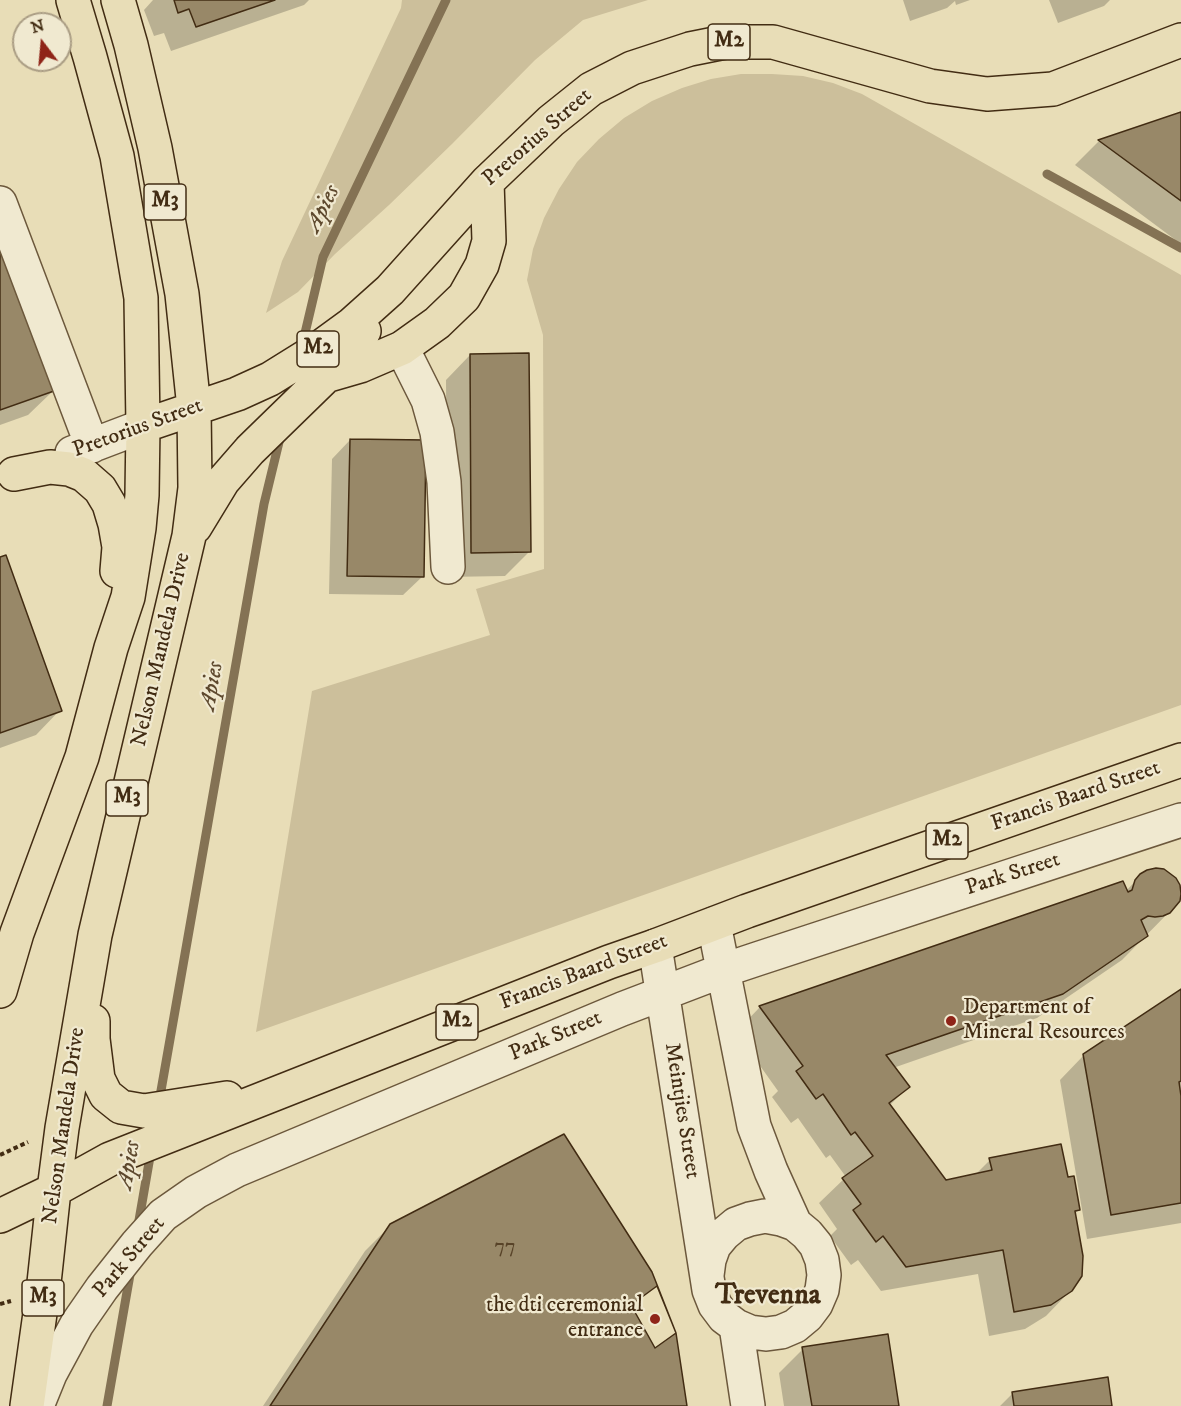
<!DOCTYPE html>
<html>
<head>
<meta charset="utf-8">
<style>
  body { margin:0 }
  #map { position:relative; width:1181px; height:1406px; overflow:hidden; background:#e8ddb7; font-family:"IM FELL DW Pica",serif }
  canvas { display:block }
  .north { position:absolute; left:12px; top:12px; width:60px; height:60px; box-sizing:border-box; background:#f0e9d0; border:2px solid #aa9d84; border-radius:50%; rotate:344deg; font-size:16px; font-weight:700; line-height:24px; text-align:center; color:#422c13 }
  .north::after { content:''; display:block; margin:auto; width:21px; height:27px; background:#8f2418; clip-path:polygon(50% 0,100% 100%,50% 72%,0 100%) }
</style>
</head>
<body>
<div id="map">
<canvas width="1181" height="1406"></canvas>
<div class="north">N</div>
</div>
<script>
const c = document.querySelector('canvas').getContext('2d');
c.lineJoin = 'round';
function fill(path, color) {
  c.fillStyle = color;
  c.fill(path, 'evenodd');
}
function shape(rows) {
  const path = new Path2D();
  for (const r of rows) {
    path.moveTo(r[0], r[1]);
    for (let i = 2; i < r.length; i += 2) path.lineTo(r[i], r[i + 1]);
  }
  return path;
}
function stroke(path, color, width, dash) {
  c.strokeStyle = color;
  c.lineWidth = width;
  c.lineCap = dash ? 'butt' : 'round';
  c.setLineDash(dash || []);
  c.stroke(path);
}
function drawText(font, color, halo, rows, align = 'center') {
  c.font = font + ' "IM FELL DW Pica",serif';
  c.lineWidth = 4.5;
  c.setLineDash([]);
  c.textBaseline = 'middle';
  c.strokeStyle = halo;
  c.fillStyle = color;
  for (const [text, x, y, turn = 0] of rows) {
    c.save();
    c.translate(x, y);
    c.rotate((+turn || 0) * Math.PI / 180);
    c.textAlign = isNaN(turn) ? turn : align;
    if (halo) c.strokeText(text, 0, 0);
    c.fillText(text, 0, 0);
    c.restore();
  }
}
fill(shape([
  [402,0,648,0,583,20,535,60,452,144,389,205,335,254,298,292,266,313,282,261,401,8],
  [741,74,772,74,803,76,833,83,862,94,1181,275,1181,705,256,1032,312,691,490,635,476,589,544,569,543,335,527,280,533,249,544,218,559,189,577,162,599,139,624,118,652,101,682,88,711,79]
]), '#ccbf9b');
fill(shape([
  [153,0,309,0,304,5,171,51,164,33,154,36,144,10],
  [903,0,970,0,956,5,955,1,947,8,910,21],
  [1049,0,1110,0,1104,6,1058,23],
  [1181,114,1181,244,1075,165,1099,141],
  [0,244,53,391,28,415,0,425],
  [470,355,529,552,505,576,447,577,446,380],
  [350,440,422,577,403,595,329,594,332,459],
  [0,559,60,710,36,735,0,748],
  [1141,875,1175,906,1122,960,1037,1018,893,1068,908,1087,889,1106,946,1181,974,1176,990,1160,1067,1179,1079,1210,1074,1214,1071,1290,1046,1316,1025,1329,989,1336,978,1274,881,1291,858,1260,851,1265,830,1236,837,1229,819,1203,846,1177,830,1155,826,1158,798,1118,791,1123,772,1097,778,1091,736,1032,760,1007,1126,891],
  [1181,991,1181,1089,1179,1091,1181,1105,1181,1223,1087,1239,1060,1080,1084,1055],
  [391,1225,685,1406,263,1406,365,1251],
  [803,1349,898,1406,784,1406,779,1373],
  [1013,1393,1111,1406,1000,1406]
]), '#0003');
stroke(shape([
  [1047,174,1181,248],
  [301,350,323,257,446,0],
  [159,1102,264,504,281,434],
  [138,1226,151,1151],
  [107,1406,131,1269]
]), '#847254', 9);
const building = shape([
  [174,0,275,0,196,27,189,9,178,13,174,0],
  [1181,112,1181,201,1098,140,1181,112],
  [0,239,54,391,0,410,0,239],
  [529,353,531,552,471,553,470,354,529,353],
  [350,439,426,440,424,577,347,576,350,439],
  [6,555,62,711,0,733,0,557,6,555],
  [1156,868,1164,869,1176,878,1180,885,1181,894,1180,901,1170,913,1163,916,1155,917,1148,916,1141,920,1148,936,1063,994,886,1055,910,1087,889,1103,946,1180,992,1170,989,1158,1061,1144,1068,1177,1074,1176,1080,1210,1075,1211,1083,1256,1082,1276,1072,1291,1051,1305,1014,1312,1003,1250,906,1267,883,1236,876,1242,853,1210,861,1204,842,1178,873,1156,855,1132,851,1135,823,1094,816,1099,796,1071,803,1066,759,1006,1123,881,1128,892,1132,890,1135,880,1140,874,1147,870,1156,868],
  [1181,989,1181,1081,1179,1082,1181,1096,1181,1203,1111,1215,1083,1054,1181,989],
  [564,1134,652,1272,676,1333,687,1406,270,1406,390,1224,564,1134],
  [657,1286,676,1333,655,1348,631,1305,657,1286],
  [888,1334,899,1406,812,1406,802,1347,888,1334],
  [1108,1377,1112,1406,1014,1406,1012,1392,1108,1377]
]);
fill(building, '#988868');
stroke(building, '#422c13', 1.5);
const minor = shape([
  [0,203,92,446],
  [402,348,428,400,437,432,444,482,448,567],
  [72,453,143,426],
  [714,924,754,1126,771,1171,795,1224],
  [655,946,709,1290,715,1305,724,1317,736,1326,750,1332,766,1334,781,1332,795,1326,807,1316,816,1304,822,1290,824,1275,822,1260,816,1245,807,1234,795,1224,781,1219,765,1216,750,1219,736,1224,724,1234,714,1246,709,1260,707,1275],
  [736,1326,748,1406],
  [37,1406,50,1374,77,1324,102,1288,137,1244,163,1215,196,1192,237,1170,622,1009,724,970,757,959,1181,820]
]);
const major = shape([
  [329,375,360,366,402,348,437,323,464,297,482,265,489,241,487,182],
  [143,426,237,394,270,379,315,351,352,324,390,290,487,182,551,121,591,89,632,68,690,49,725,42,773,42,930,86,987,94,1053,89,1181,40],
  [14,474,50,467,69,469,84,475,100,489,109,504,115,524,119,547,117,571],
  [195,527,223,481,250,450,327,375,358,340,364,331],
  [0,991,17,933,82,757,111,648,128,597,139,528,142,495,143,426,141,298,117,156,90,57,73,0],
  [93,1021,93,1039,98,1079,106,1095,121,1107,144,1111,227,1098],
  [0,1216,54,1190,110,1159,609,962,655,946,747,911,1181,760],
  [27,1406,43,1292,54,1190,62,1128,95,935,189,536,195,488,194,408,182,294,155,148,131,45,118,0]
]);
stroke(minor, '#6c583c', 36);
stroke(major, '#422c13', 36);
stroke(shape([
  [0,1155,28,1142],
  [0,1304,11,1301]
]), '#422c13', 4, [4.5, 3]);
stroke(minor, '#f0e9d0', 33);
stroke(major, '#e8ddb7', 33);
for (const [x, y, r, color] of [
  [951,1021,6,"#8f2418"],
  [655,1319,6,"#8f2418"]
]) {
  const dot = new Path2D();
  dot.arc(x, y, r, 0, 2 * Math.PI);
  c.fillStyle = color;
  c.fill(dot);
  stroke(dot, '#f0e9d0', 2);
}
drawText('20px', '#584328', null, [
  ["77",505,1248]
]);
for (const [x, y, w] of [
  [729,42,42],
  [165,202,42],
  [318,349,42],
  [127,798,42],
  [947,841,42],
  [457,1022,42],
  [43,1298,42]
]) {
  const box = new Path2D();
  box.roundRect(x - w / 2, y - 18, w, 36, 4.5);
  c.fillStyle = '#f0e9d0';
  c.fill(box);
  stroke(box, '#422c13', 1.5);
}
drawText('bold 21px', '#422c13', null, [
  ["M2",729,42],
  ["M3",165,202],
  ["M2",318,349],
  ["M3",127,798],
  ["M2",947,841],
  ["M2",457,1022],
  ["M3",43,1298]
]);
drawText('22px', '#422c13', '#f0e9d0', [
  ["Pretorius Street",538,138,-41],
  ["Pretorius Street",138,429,-20],
  ["Nelson Mandela Drive",162,650,-77],
  ["Francis Baard Street",1076,797,-19],
  ["Park Street",1013,875,-18],
  ["Francis Baard Street",584,973,-21],
  ["Park Street",556,1037,-23],
  ["Meintjies Street",681,1111,81],
  ["Nelson Mandela Drive",65,1126,-82],
  ["Park Street",130,1258,-50]
]);
drawText('22px', '#422c13', '#f0e9d0', [
  ["Department of",963,1008],
  ["Mineral Resources",963,1033],
  ["the dti ceremonial",643,1306,"right"],
  ["entrance",643,1331,"right"]
], 'left');
drawText('italic 24px', '#5e492e', '#f0e9d0', [
  ["Apies",324,209,-64],
  ["Apies",213,686,-80],
  ["Apies",130,1165,-80]
]);
drawText('bold 28px', '#422c13', '#f0e9d0', [
  ["Trevenna",768,1297]
]);
</script>
</body>
</html>
